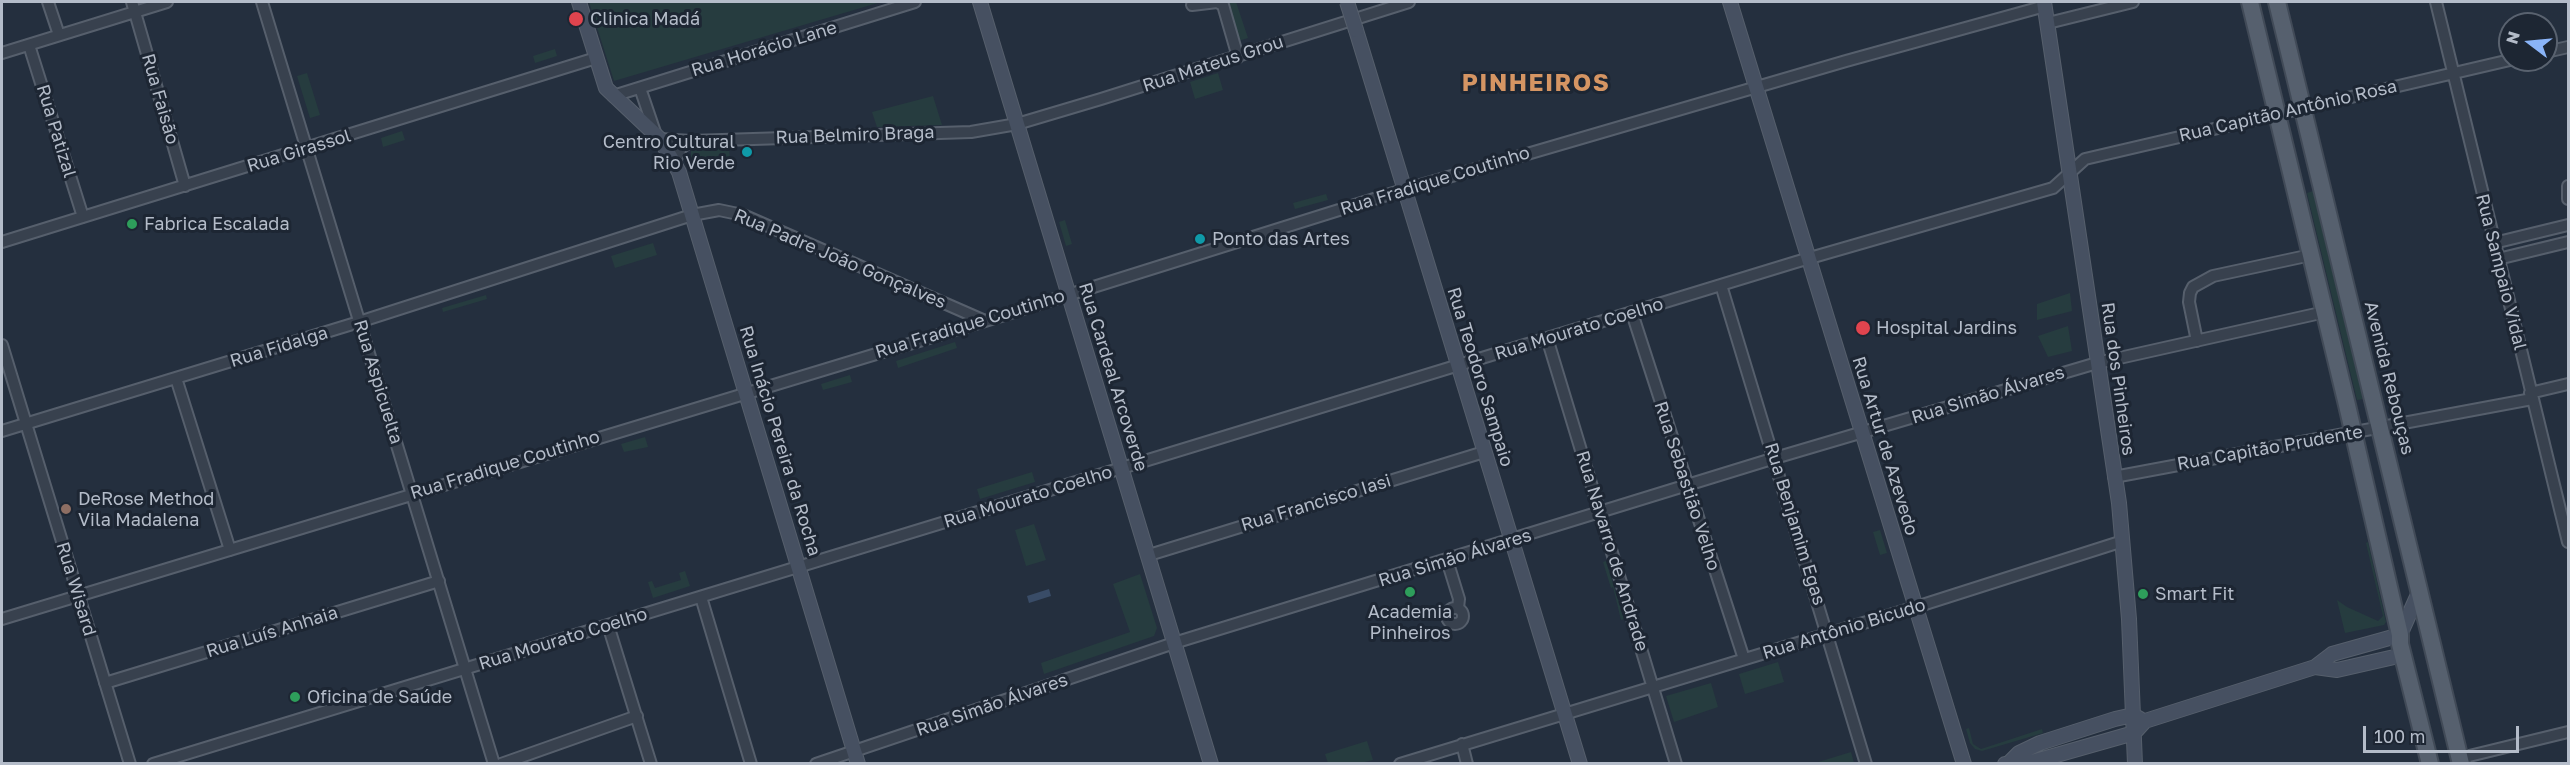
<!DOCTYPE html>
<html>
<head>
<meta charset="utf-8">
<style>
  body { margin:0 }
  #map { position:relative; width:2570px; height:765px; overflow:hidden; background:#242f3e; font-family:"Golos Text",sans-serif }
  canvas { display:block }
  .frame { position:absolute; inset:0; border:3px solid #b4bcc9; pointer-events:none }
  .north { position:absolute; left:2498px; top:12px; width:60px; height:60px; box-sizing:border-box; background:#1d2633; border:2px solid #59626f; border-radius:50%; rotate:286deg; font-size:16px; font-weight:700; line-height:24px; text-align:center; color:#b4bcc9 }
  .north::after { content:''; display:block; margin:auto; width:21px; height:27px; background:#8ab4f8; clip-path:polygon(50% 0,100% 100%,50% 72%,0 100%) }
  .scale { position:absolute; left:2363px; top:726px; width:156px; height:27px; box-sizing:border-box; border:3px solid #b4bcc9; border-top:0; padding-left:8px; font-size:18px; line-height:21px; white-space:nowrap; color:#b4bcc9; -webkit-text-stroke:4px #1d2633; paint-order:stroke }
</style>
</head>
<body>
<div id="map">
<canvas width="2570" height="765"></canvas>
<div class="frame"></div>
<div class="north">N</div>
<div class="scale">100 m</div>
</div>
<script>
const c = document.querySelector('canvas').getContext('2d');
c.lineJoin = 'round';
function fill(path, color) {
  c.fillStyle = color;
  c.fill(path, 'evenodd');
}
function shape(rows) {
  const path = new Path2D();
  for (const r of rows) {
    if (r.length === 3) {
      path.moveTo(r[0] + r[2], r[1]);
      path.arc(r[0], r[1], r[2], 0, 2 * Math.PI);
      continue;
    }
    path.moveTo(r[0], r[1]);
    for (let i = 2; i < r.length; i += 2) path.lineTo(r[i], r[i + 1]);
  }
  return path;
}
function stroke(path, color, width, dash) {
  c.strokeStyle = color;
  c.lineWidth = width;
  c.lineCap = dash ? 'butt' : 'round';
  c.setLineDash(dash || []);
  c.stroke(path);
}
function drawText(font, color, halo, rows, align = 'center') {
  c.font = font + ' "Golos Text",sans-serif';
  c.lineWidth = 6;
  c.setLineDash([]);
  c.textBaseline = 'middle';
  c.strokeStyle = halo;
  c.fillStyle = color;
  for (const [text, x, y, turn = 0] of rows) {
    c.save();
    c.translate(x, y);
    c.rotate((+turn || 0) * Math.PI / 180);
    c.textAlign = isNaN(turn) ? turn : align;
    if (halo) c.strokeText(text, 0, 0);
    c.fillText(text, 0, 0);
    c.restore();
  }
}
fill(shape([
  [589,2,881,2,614,81],
  [1222,2,1236,2,1248,38,1235,42],
  [555,49,557,56,535,63,533,56],
  [307,73,320,115,310,118,297,76],
  [1218,73,1223,90,1195,99,1190,82],
  [933,96,942,125,877,127,872,112],
  [402,131,405,140,383,147,381,138],
  [729,145,730,164,691,166,691,146],
  [2313,191,2363,399,2357,400,2307,193],
  [1326,194,1328,200,1295,209,1293,203],
  [1065,220,1072,244,1066,246,1059,222],
  [653,243,657,255,615,268,611,256],
  [2070,293,2072,311,2037,320,2037,304],
  [486,295,487,299,443,312,442,308],
  [2068,326,2072,351,2048,357,2038,336],
  [955,342,957,348,898,368,896,361],
  [850,375,852,382,823,390,821,384],
  [645,437,648,447,624,452,621,444],
  [1032,472,1035,482,980,499,977,489],
  [1034,524,1046,560,1026,566,1015,530],
  [1880,530,1887,553,1880,555,1873,532],
  [2368,542,2386,622,2384,625,2345,633,2337,600,2347,607,2378,621,2383,616,2366,543],
  [1606,561,1624,619,1621,620,1613,587,1611,588,1603,562],
  [685,571,690,586,653,598,648,582,652,581,655,588,681,580,679,573],
  [1140,574,1157,628,1154,636,1044,674,1041,663,1130,632,1113,584],
  [1778,662,1784,682,1745,694,1739,674],
  [1711,683,1718,707,1674,722,1666,696],
  [1969,728,1973,744,1981,749,2042,729,2043,733,1982,751,1975,749,1970,743,1966,729],
  [1367,741,1373,760,1361,763,1328,763,1325,754],
  [1851,752,1854,763,1815,763]
]), '#263c3f');
fill(shape([
  [1049,589,1051,596,1029,603,1027,596]
]), '#394c67');
const street = shape([
  [48,2,59,35],
  [132,2,185,186],
  [262,2,494,764],
  [2436,2,2568,542],
  [1192,5,1217,2,1223,5,1238,57],
  [2048,23,2133,2],
  [29,45,83,217],
  [2546,52,2568,47],
  [2,53,167,2],
  [640,88,656,135],
  [613,96,915,2],
  [660,139,691,141,971,132,1017,124,1101,99,1409,2],
  [675,161,681,148,691,141],
  [2568,186,2568,199],
  [2,242,596,58],
  [2494,243,2568,225],
  [2498,259,2568,242],
  [1721,285,1866,764],
  [1632,313,1744,659],
  [1547,338,1676,764],
  [2197,341,2189,302,2190,293,2193,287,2213,276,2311,255],
  [2,345,130,764],
  [176,378,230,550],
  [2530,393,2568,384],
  [2,431,359,322,692,215,719,210,743,215,985,321],
  [2114,477,2532,399],
  [1149,555,1484,452],
  [1447,560,1459,599,1458,608],
  [701,597,751,764],
  [1455,616,8],
  [2,619,985,321,1390,194,1846,61,2045,6],
  [608,625,651,764],
  [105,683,439,581],
  [1462,744,1467,764],
  [2461,758,2568,732],
  [153,764,1796,262,2053,188,2085,159,2510,60],
  [501,764,637,716],
  [816,764,1174,643,1775,458,2097,363,2325,312],
  [1400,764,1916,607,2123,541]
]);
const secondary = shape([
  [579,2,606,88,660,139,679,172,858,764],
  [980,2,1211,764],
  [1730,2,1964,764],
  [2044,2,2119,503,2129,619,2135,764],
  [1356,30,1580,764],
  [2315,667,2337,670,2403,655],
  [2010,762,2019,753,2040,743,2115,719,2133,715,2140,719],
  [2005,764,2032,762,2134,733,2145,721,2315,667,2332,654,2400,635,2420,590]
]);
const primary = shape([
  [2250,2,2347,405,2400,635,2400,644,2430,764],
  [2277,2,2461,764]
]);
stroke(street, '#565f6c', 14);
stroke(secondary, '#565f6c', 16);
stroke(primary, '#414a57', 20);
stroke(street, '#38414e', 10);
stroke(secondary, '#465061', 14);
stroke(primary, '#56606e', 16);
const secondaryBridge = shape([
  [1347,2,1356,30]
]);
stroke(secondaryBridge, '#565f6c', 16, []);
stroke(secondaryBridge, '#465061', 14);
for (const [x, y, r, color] of [
  [576,19,8,"#e0444e"],
  [747,152,6,"#0f9aa8"],
  [132,224,6,"#2e9e5b"],
  [1200,239,6,"#0f9aa8"],
  [1863,328,8,"#e0444e"],
  [66,509,6,"#8d6e63"],
  [1410,592,6,"#2e9e5b"],
  [2143,594,6,"#2e9e5b"],
  [295,697,6,"#2e9e5b"]
]) {
  const dot = new Path2D();
  dot.arc(x, y, r, 0, 2 * Math.PI);
  c.fillStyle = color;
  c.fill(dot);
  stroke(dot, '#1d2633', 2);
}
drawText('18px', '#b4bcc9', '#1d2633', [
  ["Clinica Madá",590,19],
  ["Centro Cultural",735,142,"right"],
  ["Rio Verde",735,163,"right"],
  ["Fabrica Escalada",144,224],
  ["Ponto das Artes",1212,239],
  ["Hospital Jardins",1876,328],
  ["DeRose Method",78,499],
  ["Vila Madalena",78,520],
  ["Smart Fit",2155,594],
  ["Academia",1410,612,"center"],
  ["Pinheiros",1410,633,"center"],
  ["Oficina de Saúde",307,697]
], 'left');
drawText('18px', '#b4bcc9', '#1d2633', [
  ["Rua Horácio Lane",764,49,-17],
  ["Rua Mateus Grou",1213,64,-18],
  ["Rua Faisão",160,99,74],
  ["Rua Capitão Antônio Rosa",2288,111,-13],
  ["Rua Patizal",56,131,73],
  ["Rua Belmiro Braga",855,135,-2],
  ["Rua Girassol",299,151,-17],
  ["Rua Fradique Coutinho",1435,181,-17],
  ["Rua Padre João Gonçalves",840,259,23],
  ["Rua Sampaio Vidal",2501,272,76],
  ["Rua Fradique Coutinho",970,324,-17],
  ["Rua Mourato Coelho",1579,329,-17],
  ["Rua Fidalga",279,347,-17],
  ["Rua Cardeal Arcoverde",1113,377,73],
  ["Rua Teodoro Sampaio",1480,377,73],
  ["Avenida Rebouças",2389,378,76],
  ["Rua dos Pinheiros",2118,379,82],
  ["Rua Aspicuelta",378,382,73],
  ["Rua Simão Álvares",1988,395,-17],
  ["Rua Inácio Pereira da Rocha",780,441,73],
  ["Rua Artur de Azevedo",1885,446,73],
  ["Rua Capitão Prudente",2270,448,-10],
  ["Rua Fradique Coutinho",505,465,-17],
  ["Rua Sebastião Velho",1687,486,72],
  ["Rua Mourato Coelho",1028,497,-17],
  ["Rua Francisco Iasi",1316,503,-17],
  ["Rua Benjamim Egas",1795,524,73],
  ["Rua Navarro de Andrade",1612,551,73],
  ["Rua Simão Álvares",1455,558,-17],
  ["Rua Wisard",76,589,73],
  ["Rua Antônio Bicudo",1844,629,-17],
  ["Rua Luís Anhaia",272,632,-17],
  ["Rua Mourato Coelho",563,639,-17],
  ["Rua Simão Álvares",992,705,-19]
]);
c.letterSpacing = '1.5px';
drawText('bold 24px', '#d59563', '#1d2633', [
  ["PINHEIROS",1536,83]
]);
c.letterSpacing = '0px';
</script>
</body>
</html>
